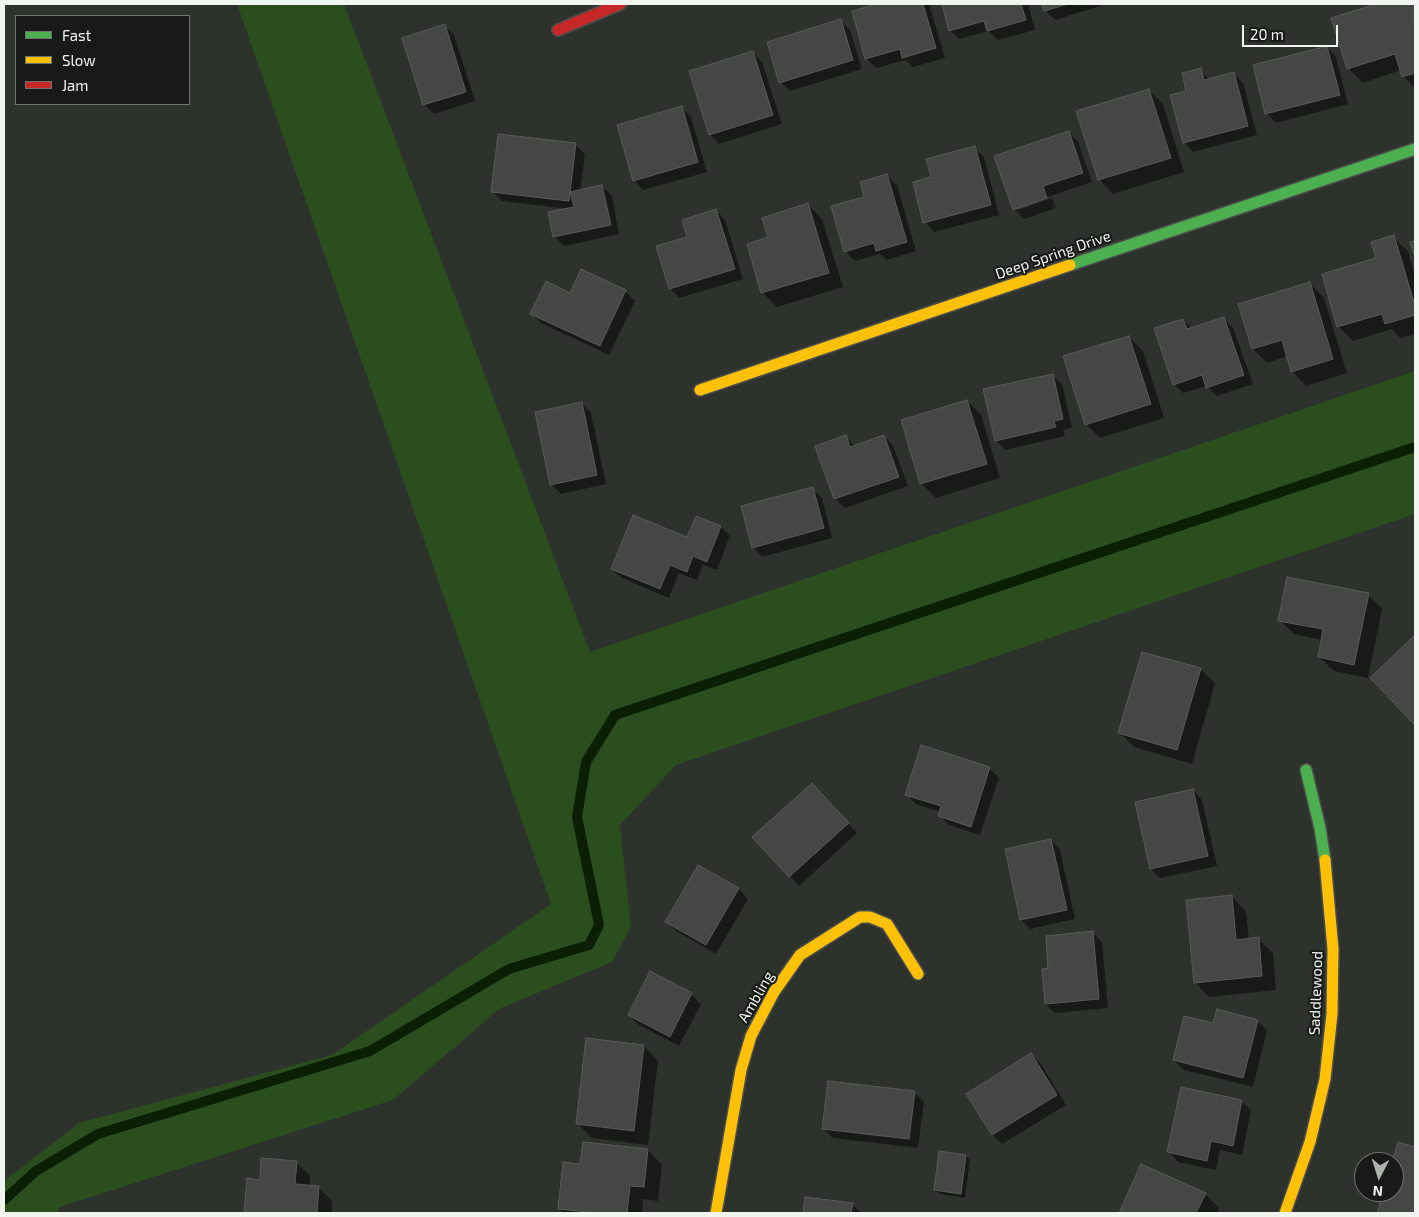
<!DOCTYPE html>
<html>
<head>
<meta charset="utf-8">
<style>
  body { margin:0 }
  #map { position:relative; width:1419px; height:1217px; overflow:hidden; background:#2e322d; font-family:"Exo 2",sans-serif }
  canvas { display:block }
  .frame { position:absolute; inset:0; border:5px solid #f1f5f0; pointer-events:none }
  .legend { position:absolute; left:15px; top:15px; width:175px; height:90px; box-sizing:border-box; background:#181a17; border:1px solid #6f726e; margin:0; padding:6px 9px; list-style:none; font-size:15px; color:#f1f5f0 }
  .legend li { display:flex; align-items:center; gap:10px; height:25px }
  .legend b { width:25px; border:1px solid #6f726e }
  .north { position:absolute; left:1354px; top:1152px; width:50px; height:50px; box-sizing:border-box; background:#181a17; border:1px solid #6f726e; border-radius:50%; rotate:185deg; font-size:14px; font-weight:700; line-height:20px; text-align:center; color:#f1f5f0 }
  .north::after { content:''; display:block; margin:auto; width:18px; height:22px; background:#adb1ac; clip-path:polygon(50% 0,100% 100%,50% 72%,0 100%) }
  .scale { position:absolute; left:1242px; top:25px; width:96px; height:22px; box-sizing:border-box; border:2px solid #f1f5f0; border-top:0; padding-left:6px; font-size:15px; line-height:18px; white-space:nowrap; color:#f1f5f0; -webkit-text-stroke:4px #181a17; paint-order:stroke }
</style>
</head>
<body>
<div id="map">
<canvas width="1419" height="1217"></canvas>
<div class="frame"></div>
<ul class="legend">
<li><b style="height:6px;background:#4caf50"></b>Fast</li>
<li><b style="height:6px;background:#ffc107"></b>Slow</li>
<li><b style="height:6px;background:#c62828"></b>Jam</li>
</ul>
<div class="north">N</div>
<div class="scale">20 m</div>
</div>
<script>
const c = document.querySelector('canvas').getContext('2d');
c.lineJoin = 'round';
function fill(path, color) {
  c.fillStyle = color;
  c.fill(path, 'evenodd');
}
function shape(rows) {
  const path = new Path2D();
  for (const r of rows) {
    path.moveTo(r[0], r[1]);
    for (let i = 2; i < r.length; i += 2) path.lineTo(r[i], r[i + 1]);
  }
  return path;
}
function stroke(path, color, width, dash) {
  c.strokeStyle = color;
  c.lineWidth = width;
  c.lineCap = dash ? 'butt' : 'round';
  c.setLineDash(dash || []);
  c.stroke(path);
}
function drawText(font, color, halo, rows, align = 'center') {
  c.font = font + ' "Exo 2",sans-serif';
  c.lineWidth = 4;
  c.setLineDash([]);
  c.textBaseline = 'middle';
  c.strokeStyle = halo;
  c.fillStyle = color;
  for (const [text, x, y, turn = 0] of rows) {
    c.save();
    c.translate(x, y);
    c.rotate((+turn || 0) * Math.PI / 180);
    c.textAlign = isNaN(turn) ? turn : align;
    if (halo) c.strokeText(text, 0, 0);
    c.fillText(text, 0, 0);
    c.restore();
  }
}
fill(shape([
  [237,4,344,4,590,652,1415,371,1415,514,676,765,620,825,631,927,612,962,499,1009,393,1100,60,1207,57,1213,4,1213,4,1181,79,1123,332,1055,551,904]
]), '#2a4e1d');
fill(shape([
  [881,4,929,4,945,58,913,67,906,60,876,68,866,58,853,12],
  [943,4,1028,4,1035,30,998,40,989,31,959,39,950,30],
  [1043,4,1107,4,1055,20,1045,10],
  [1381,4,1415,4,1415,88,1404,77,1401,70,1363,83,1349,69,1333,19],
  [840,20,850,30,862,69,790,91,780,82],
  [445,26,454,35,475,101,434,114,424,104],
  [1327,47,1336,57,1348,104,1276,123,1266,113],
  [753,52,762,62,782,124,719,144,710,134],
  [1200,70,1210,80,1234,74,1243,83,1257,135,1193,152,1184,142,1188,92],
  [1149,90,1163,104,1184,172,1113,194,1099,179],
  [682,108,691,117,707,172,643,190,634,180],
  [1068,132,1078,142,1092,182,1018,207,1018,210,1052,198,1056,208,1024,219,1014,209],
  [575,144,585,154,580,191,602,186,612,196,619,234,564,246,554,236,569,209,502,201,493,192],
  [974,148,984,157,999,215,934,232,925,222,932,178],
  [887,176,897,185,916,251,887,260,880,254,855,261,845,251,865,198],
  [808,205,822,219,843,287,777,307,763,293,748,245,770,238],
  [716,210,725,220,743,279,679,298,670,288],
  [1393,237,1408,251,1415,276,1415,334,1400,338,1392,329,1353,341,1339,327,1323,275,1378,259],
  [1309,283,1324,298,1347,373,1306,386,1292,371,1288,356,1267,363,1253,349],
  [625,291,635,301,609,355,541,323,532,314,571,294],
  [1224,318,1233,328,1253,384,1217,396,1207,386,1183,393,1174,384,1183,320,1192,329],
  [1129,337,1143,351,1164,418,1100,438,1086,424],
  [1052,375,1062,384,1072,428,1063,430,1065,436,1005,450,996,440],
  [967,401,981,415,1000,478,936,498,921,483],
  [582,403,591,413,606,484,561,494,551,484],
  [884,436,893,446,908,486,845,508,835,499,817,447,846,437,855,446],
  [812,488,822,498,832,538,762,557,753,547],
  [696,517,721,527,730,536,717,570,703,565,697,580,679,573,669,598,622,578,612,569,687,538],
  [1368,594,1382,609,1368,678,1334,671,1319,657,1322,640,1294,634,1279,620],
  [1415,636,1415,723,1372,678],
  [1200,669,1215,683,1192,764,1134,747,1120,733],
  [989,768,999,778,980,835,949,825,939,815,940,812,916,804,906,794],
  [1193,790,1202,800,1217,866,1160,878,1151,869],
  [822,794,857,833,799,886,790,876],
  [1051,840,1060,850,1075,919,1030,929,1021,919],
  [699,866,739,889,748,899,716,954,676,931,667,922],
  [1232,897,1246,911,1249,940,1258,939,1273,953,1276,990,1209,997,1195,982],
  [1093,933,1102,942,1108,1008,1055,1013,1046,1004,1050,969],
  [651,973,691,994,701,1004,679,1046,639,1025,629,1015],
  [1257,1021,1267,1030,1253,1087,1184,1070,1174,1060,1214,1025],
  [644,1046,658,1061,648,1145,592,1138,577,1123],
  [1031,1055,1041,1064,1066,1105,1002,1144,993,1135],
  [914,1092,924,1102,918,1148,833,1138,823,1129],
  [1241,1101,1251,1110,1242,1155,1220,1150,1216,1170,1178,1162,1169,1152],
  [1399,1144,1415,1149,1415,1213,1380,1213,1378,1212,1385,1192,1394,1192,1394,1162],
  [648,1150,662,1165,658,1201,643,1199,642,1213,564,1213,559,1208,582,1165],
  [966,1156,970,1160,965,1198,940,1194,935,1190],
  [296,1162,310,1176,310,1186,318,1187,332,1201,332,1213,246,1213,248,1180,261,1181],
  [1141,1166,1205,1194,1219,1208,1217,1213,1120,1213],
  [807,1198,852,1204,861,1213,805,1213]
]), '#0007');
stroke(shape([
  [4,1200,36,1171,98,1134,370,1051,509,969,589,945,599,925,577,817,586,762,615,715,1415,447]
]), '#0b1f05', 10);
const building = shape([
  [877,4,923,4,936,48,902,58,900,49,865,59,852,11,877,4],
  [942,4,1021,4,1026,20,987,31,984,21,949,31,942,4],
  [1042,4,1068,4,1044,11,1042,4],
  [1376,4,1414,4,1415,73,1402,77,1395,54,1347,69,1331,18,1376,4],
  [841,19,853,60,779,83,767,42,841,19],
  [445,24,466,92,423,105,402,38,445,24],
  [1327,46,1340,95,1265,114,1253,65,1327,46],
  [753,51,773,115,709,135,689,71,753,51],
  [1201,68,1204,80,1234,72,1248,126,1183,143,1170,95,1186,91,1182,73,1201,68],
  [1149,89,1171,158,1098,180,1076,111,1149,89],
  [682,106,698,162,633,181,617,125,682,106],
  [1069,131,1083,173,1043,186,1047,198,1013,210,994,156,1069,131],
  [498,134,576,143,569,201,491,192,498,134],
  [975,146,991,205,923,223,913,182,931,177,926,159,975,146],
  [887,174,907,242,876,251,874,243,844,252,831,206,864,197,860,182,887,174],
  [602,185,611,225,553,237,548,212,574,207,570,192,602,185],
  [808,203,829,273,761,293,747,244,768,237,762,218,808,203],
  [716,209,735,269,669,289,656,246,687,237,682,220,716,209],
  [1394,235,1415,306,1415,315,1385,324,1382,314,1337,327,1322,274,1376,258,1371,242,1394,235],
  [1415,241,1415,257,1410,242,1415,241],
  [581,269,626,290,600,346,530,314,546,281,570,293,581,269],
  [1310,282,1333,359,1291,372,1282,340,1252,349,1238,304,1310,282],
  [1224,317,1244,375,1206,388,1202,375,1173,385,1154,328,1183,319,1187,329,1224,317],
  [1129,336,1151,404,1085,425,1063,356,1129,336],
  [1053,374,1063,419,1054,421,1056,427,995,441,983,389,1053,374],
  [967,400,987,464,920,484,901,420,967,400],
  [582,402,597,475,550,485,535,412,582,402],
  [846,435,850,447,884,435,899,477,834,499,815,446,846,435],
  [813,487,824,528,752,548,741,506,813,487],
  [633,515,687,537,696,516,721,526,707,562,693,556,687,572,670,565,660,589,611,569,633,515],
  [1287,577,1369,593,1354,665,1318,657,1323,629,1278,621,1287,577],
  [1415,635,1415,725,1370,678,1415,635],
  [1142,652,1201,668,1177,750,1118,733,1142,652],
  [921,745,990,767,971,827,938,816,941,806,905,795,921,745],
  [812,783,849,823,789,877,752,837,812,783],
  [1193,789,1208,856,1150,869,1135,802,1193,789],
  [1051,839,1067,910,1020,920,1005,849,1051,839],
  [698,865,739,888,706,945,665,922,698,865],
  [1232,895,1236,940,1259,937,1262,976,1194,983,1186,900,1232,895],
  [1093,931,1099,999,1045,1004,1042,969,1048,968,1046,936,1093,931],
  [650,971,692,993,670,1037,628,1015,650,971],
  [1217,1009,1258,1020,1243,1078,1173,1060,1184,1016,1213,1023,1217,1009],
  [586,1038,644,1045,634,1131,576,1124,586,1038],
  [1031,1053,1057,1095,992,1135,966,1094,1031,1053],
  [828,1081,915,1091,909,1139,822,1129,828,1081],
  [1181,1087,1242,1100,1233,1146,1211,1141,1207,1161,1167,1152,1181,1087],
  [583,1142,648,1149,644,1187,630,1186,627,1213,598,1213,558,1209,563,1162,580,1164,583,1142],
  [1398,1142,1415,1147,1415,1213,1377,1213,1383,1192,1394,1192,1394,1162,1392,1162,1398,1142],
  [939,1151,966,1155,961,1194,934,1190,939,1151],
  [261,1158,297,1161,295,1184,319,1186,317,1213,244,1213,247,1178,260,1180,261,1158],
  [1141,1164,1206,1193,1196,1213,1119,1213,1141,1164],
  [805,1197,853,1203,851,1213,803,1213,805,1197]
]);
fill(building, '#444743');
stroke(building, '#585b57', 1);
const fast = shape([
  [1070,265,1415,149],
  [1306,770,1320,828,1325,860]
]);
const slow = shape([
  [700,390,1070,265],
  [716,1213,741,1070,751,1036,774,992,800,955,860,917,870,917,887,924,918,974],
  [1285,1213,1310,1142,1325,1079,1332,1014,1333,949,1325,860]
]);
const jam = shape([
  [558,30,620,4]
]);
stroke(fast, '#4b4e4a', 14);
stroke(slow, '#4b4e4a', 14);
stroke(jam, '#4b4e4a', 14);
stroke(fast, '#4caf50', 11);
stroke(slow, '#ffc107', 11);
stroke(jam, '#c62828', 11);
drawText('15px', '#f1f5f0', '#181a17', [
  ["Deep Spring Drive",1053,255,-19],
  ["Saddlewood",1316,993,-88],
  ["Ambling",756,997,-60]
]);
</script>
</body>
</html>
